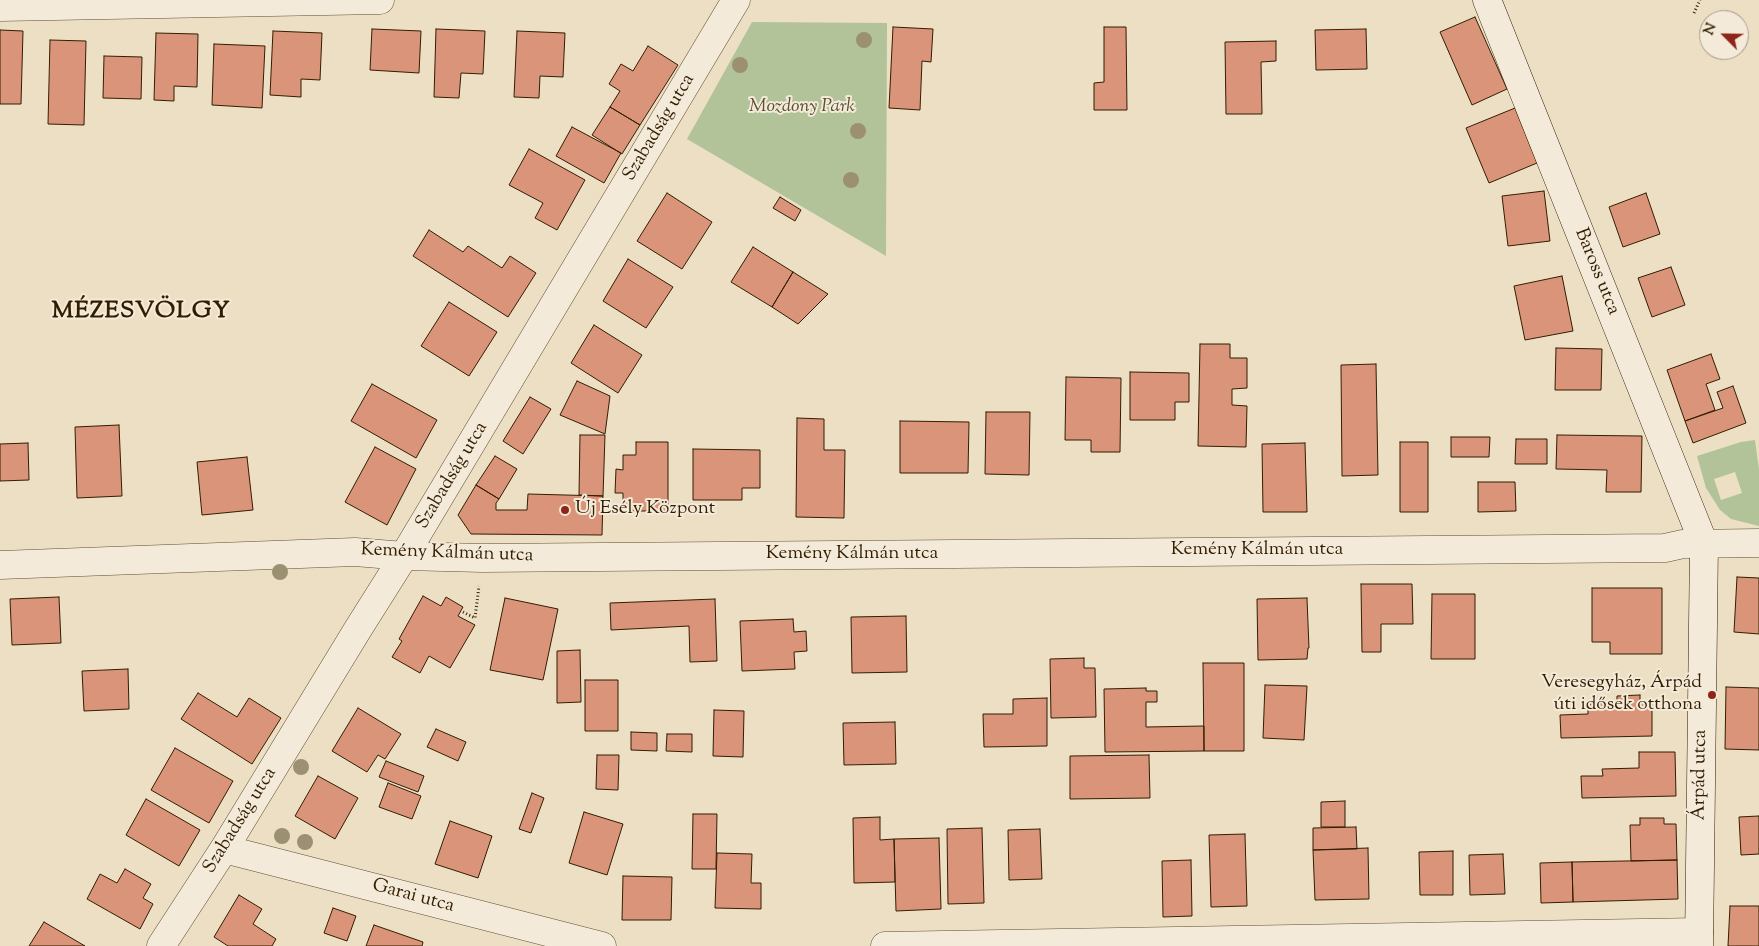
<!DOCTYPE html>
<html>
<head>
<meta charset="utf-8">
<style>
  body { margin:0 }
  #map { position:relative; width:1759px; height:946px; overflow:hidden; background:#eddfc4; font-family:"Sorts Mill Goudy",serif }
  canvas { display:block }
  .north { position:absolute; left:1699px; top:10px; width:50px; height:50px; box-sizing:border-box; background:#f3ead9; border:1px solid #a69882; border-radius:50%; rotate:293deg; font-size:14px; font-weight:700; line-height:20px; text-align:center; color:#331d00 }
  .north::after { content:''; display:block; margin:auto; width:18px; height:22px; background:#8f2418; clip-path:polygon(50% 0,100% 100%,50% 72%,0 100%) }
</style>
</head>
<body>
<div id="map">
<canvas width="1759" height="946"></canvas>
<div class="north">N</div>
</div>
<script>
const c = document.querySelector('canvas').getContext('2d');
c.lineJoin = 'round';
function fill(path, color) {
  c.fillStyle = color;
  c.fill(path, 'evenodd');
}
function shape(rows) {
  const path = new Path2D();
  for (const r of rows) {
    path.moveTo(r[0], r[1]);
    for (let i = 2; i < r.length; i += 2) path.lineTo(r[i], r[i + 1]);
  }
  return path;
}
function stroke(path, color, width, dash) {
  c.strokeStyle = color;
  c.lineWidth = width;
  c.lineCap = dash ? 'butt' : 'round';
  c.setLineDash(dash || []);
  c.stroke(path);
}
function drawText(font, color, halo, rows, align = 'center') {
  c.font = font + ' "Sorts Mill Goudy",serif';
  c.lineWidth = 4;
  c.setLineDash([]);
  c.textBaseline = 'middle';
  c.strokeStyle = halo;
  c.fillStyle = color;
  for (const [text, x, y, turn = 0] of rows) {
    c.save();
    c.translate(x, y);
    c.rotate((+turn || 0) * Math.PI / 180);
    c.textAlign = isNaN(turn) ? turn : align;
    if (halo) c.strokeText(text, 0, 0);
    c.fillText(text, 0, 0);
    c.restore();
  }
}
fill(shape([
  [752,22,887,23,886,256,687,139],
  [1755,440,1759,470,1759,526,1731,519,1720,510,1706,488,1697,456,1741,442],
  [1735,472,1742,493,1721,500,1714,479]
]), '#b2c399');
const building = shape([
  [1475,17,1507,89,1472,105,1440,32,1475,17],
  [893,27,933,29,931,62,922,61,920,110,889,108,893,27],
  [1104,27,1126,27,1127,110,1094,110,1094,83,1104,82,1104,27],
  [372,29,421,31,419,73,370,70,372,29],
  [436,29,485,31,483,74,461,73,459,98,434,97,436,29],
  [1366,29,1367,69,1316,70,1315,30,1366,29],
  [0,30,23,31,21,104,0,104,0,30],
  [273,31,322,33,320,80,301,79,301,97,270,95,273,31],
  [517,31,565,33,563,77,540,76,539,98,514,97,517,31],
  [156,33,198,34,197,87,174,86,174,101,154,100,156,33],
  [50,40,86,41,84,125,48,124,50,40],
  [1276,41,1276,61,1261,62,1262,114,1226,114,1225,42,1276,41],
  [214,44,265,46,262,108,212,105,214,44],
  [648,46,678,65,640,125,610,107,620,91,609,84,621,64,633,71,648,46],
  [104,56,142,57,141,99,103,98,104,56],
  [610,107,640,125,622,154,592,135,610,107],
  [1515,108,1537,163,1489,183,1466,128,1515,108],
  [572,127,621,153,604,183,556,156,572,127],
  [529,149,585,180,557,230,535,218,543,203,509,185,529,149],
  [1544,191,1550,241,1508,246,1502,196,1544,191],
  [667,193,712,222,682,269,637,241,667,193],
  [1646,193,1660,234,1623,247,1609,207,1646,193],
  [780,197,801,210,795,221,773,208,780,197],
  [429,230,463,252,468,246,502,268,510,256,536,273,508,317,413,256,429,230],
  [753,247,793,272,772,307,731,282,753,247],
  [628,259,673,287,646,328,603,301,628,259],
  [1671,267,1685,305,1652,317,1638,278,1671,267],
  [793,272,828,294,798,324,772,307,793,272],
  [1562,276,1573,331,1525,340,1514,286,1562,276],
  [449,302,497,332,469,376,421,346,449,302],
  [594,325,642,355,618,393,571,363,594,325],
  [1200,344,1230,344,1230,358,1247,358,1247,388,1232,389,1232,405,1247,406,1246,447,1198,446,1200,344],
  [1556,348,1602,349,1601,390,1555,390,1556,348],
  [1711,354,1720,379,1706,384,1715,410,1685,421,1667,370,1711,354],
  [1376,364,1378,475,1342,476,1341,365,1376,364],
  [1130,372,1189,373,1189,402,1175,402,1175,420,1130,420,1130,372],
  [1066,377,1121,378,1120,452,1091,452,1091,440,1065,440,1066,377],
  [577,381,610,396,605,434,560,415,577,381],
  [372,384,437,420,416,458,351,421,372,384],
  [1733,386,1746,423,1693,443,1685,421,1723,408,1717,392,1733,386],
  [530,397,551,409,523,454,503,441,530,397],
  [986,412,1030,412,1029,475,985,474,986,412],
  [797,418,824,419,824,450,845,450,844,518,796,517,797,418],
  [900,421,969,422,968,473,900,473,900,421],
  [119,425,122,496,77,498,75,427,119,425],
  [580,435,605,435,603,496,579,495,580,435],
  [1557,435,1642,436,1641,492,1606,492,1607,470,1556,469,1557,435],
  [1451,437,1490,437,1489,457,1451,457,1451,437],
  [1516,439,1547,439,1547,464,1515,464,1516,439],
  [636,442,668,442,668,511,623,511,623,493,615,493,616,469,623,470,623,455,636,455,636,442],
  [1400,442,1428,442,1428,512,1400,512,1400,442],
  [28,443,29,480,0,481,0,444,28,443],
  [1305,443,1307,512,1263,512,1262,444,1305,443],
  [375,447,416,469,387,525,345,502,375,447],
  [693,449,760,450,760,488,742,488,742,500,693,500,693,449],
  [495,456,517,469,499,499,476,485,495,456],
  [247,457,253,510,202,515,197,462,247,457],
  [1478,482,1515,482,1516,511,1478,512,1478,482],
  [476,485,499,499,496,503,496,510,527,510,528,494,603,496,602,535,471,534,458,515,476,485],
  [1737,577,1759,578,1759,634,1734,632,1737,577],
  [1361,584,1412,584,1413,624,1381,624,1381,652,1362,652,1361,584],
  [1592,588,1662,588,1662,654,1610,654,1610,642,1592,642,1592,588],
  [1432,594,1475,594,1475,659,1431,659,1432,594],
  [423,596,441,606,446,597,463,607,458,616,475,625,450,668,429,656,420,673,392,657,402,641,399,639,423,596],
  [59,597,61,643,12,645,10,599,59,597],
  [505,598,558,609,543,680,490,670,505,598],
  [1307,598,1309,648,1308,648,1307,659,1258,660,1257,599,1307,598],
  [715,599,717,661,690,662,689,626,611,630,610,603,715,599],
  [906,616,907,672,852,673,851,617,906,616],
  [793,619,794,632,806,631,807,651,794,652,795,669,742,671,740,621,793,619],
  [580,650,581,702,557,703,557,651,580,650],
  [1084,658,1084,668,1095,668,1096,717,1051,718,1050,659,1084,658],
  [1203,663,1244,663,1244,751,1204,751,1203,663],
  [128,669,129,709,84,711,82,671,128,669],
  [585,680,618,680,618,731,585,731,585,680],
  [1265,685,1307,686,1304,740,1263,738,1265,685],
  [1726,687,1759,688,1759,750,1725,749,1726,687],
  [1146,688,1146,691,1157,691,1157,702,1146,702,1146,727,1204,726,1204,751,1105,752,1104,689,1146,688],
  [198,693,237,717,249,698,281,718,252,764,181,719,198,693],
  [1640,695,1640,702,1652,702,1652,736,1561,738,1560,715,1588,714,1588,704,1617,703,1617,696,1640,695],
  [1047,698,1047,746,984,747,983,714,1013,714,1013,699,1047,698],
  [358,708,401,734,385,759,378,755,367,772,332,751,358,708],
  [714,710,744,711,743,757,713,756,714,710],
  [895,722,896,764,844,765,843,723,895,722],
  [436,729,466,742,458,761,427,747,436,729],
  [631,732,657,733,657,751,631,750,631,732],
  [667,734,692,734,692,752,666,751,667,734],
  [175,748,233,781,209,823,151,790,175,748],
  [1639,752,1675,752,1676,796,1582,798,1581,776,1603,776,1602,769,1639,768,1639,752],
  [597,755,619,755,618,790,596,789,597,755],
  [1149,755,1150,798,1070,799,1070,756,1149,755],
  [386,761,424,776,418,792,379,777,386,761],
  [318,776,358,798,335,839,295,816,318,776],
  [388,783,421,796,412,819,379,807,388,783],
  [532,793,544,798,531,833,519,829,532,793],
  [146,799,200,830,179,866,126,835,146,799],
  [1345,801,1345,827,1321,827,1321,802,1345,801],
  [584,812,623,824,607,875,569,863,584,812],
  [693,814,717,814,716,869,692,869,693,814],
  [1759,816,1759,854,1741,855,1739,817,1759,816],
  [880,817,880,840,894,839,895,882,854,883,853,818,880,817],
  [1640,818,1664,818,1664,824,1676,824,1677,860,1631,861,1630,825,1640,825,1640,818],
  [450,821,492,836,478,878,435,864,450,821],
  [1356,827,1357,849,1313,850,1313,828,1356,827],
  [982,828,984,903,948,904,947,829,982,828],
  [1040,829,1042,879,1009,880,1008,830,1040,829],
  [1245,834,1247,906,1211,907,1209,835,1245,834],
  [939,838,941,909,896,911,894,839,939,838],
  [1368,848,1369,899,1315,900,1313,850,1368,848],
  [1453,851,1453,895,1420,895,1419,852,1453,851],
  [717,853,752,854,751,883,761,883,761,909,715,908,717,853],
  [1503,854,1505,894,1470,895,1469,855,1503,854],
  [1191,860,1192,916,1163,917,1162,861,1191,860],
  [1677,860,1678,899,1573,902,1572,862,1677,860],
  [1572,862,1573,902,1541,903,1540,863,1572,862],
  [125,869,151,884,143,898,153,904,140,929,87,899,100,874,117,883,125,869],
  [623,876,672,877,671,920,622,920,623,876],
  [239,895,262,909,253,924,276,939,272,946,228,946,214,937,239,895],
  [1730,906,1759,906,1759,946,1728,946,1730,906],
  [333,908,356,916,347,941,324,933,333,908],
  [44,922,85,946,29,946,44,922],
  [374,925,423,942,422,946,366,946,374,925]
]);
fill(building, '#d99479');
stroke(building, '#331d00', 1);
const street = shape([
  [0,7,380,0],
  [0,565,355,552,404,556,482,558,1665,548,1683,544,1759,543],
  [224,849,602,946],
  [161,946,224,849,358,629,404,556,736,0],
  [885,946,1699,932]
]);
const secondary = shape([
  [1487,0,1704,544,1699,946]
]);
stroke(street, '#624e31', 29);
stroke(secondary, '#331d00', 29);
stroke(shape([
  [1694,13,1700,0],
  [463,612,475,618,479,586]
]), '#331d00', 3, [1, 2.5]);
stroke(street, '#f3ead9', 28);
stroke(secondary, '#f3ead9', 28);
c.fillStyle = '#9c9072';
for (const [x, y] of [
  [864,40],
  [740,65],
  [858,131],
  [851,180],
  [280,572],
  [301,767],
  [282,836],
  [305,842]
]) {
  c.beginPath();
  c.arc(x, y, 8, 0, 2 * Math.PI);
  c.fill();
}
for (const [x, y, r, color] of [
  [565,510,5,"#8f2418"],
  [1712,695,5,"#8f2418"]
]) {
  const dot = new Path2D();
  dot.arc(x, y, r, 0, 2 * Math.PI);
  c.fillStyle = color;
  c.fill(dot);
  stroke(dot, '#f3ead9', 2);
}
drawText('italic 19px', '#594f2e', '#f3ead9', [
  ["Mozdony Park",802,108]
]);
drawText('19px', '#331d00', '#f3ead9', [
  ["Szabadság utca",660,128,-59],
  ["Baross utca",1596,272,68],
  ["Szabadság utca",453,476,-59],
  ["Kemény Kálmán utca",1257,551],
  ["Kemény Kálmán utca",447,554,2],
  ["Kemény Kálmán utca",852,555],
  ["Árpád utca",1701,775,-89],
  ["Szabadság utca",241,821,-58],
  ["Garai utca",413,897,15]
]);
drawText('19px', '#331d00', '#f3ead9', [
  ["Új Esély Központ",575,510],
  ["Veresegyház, Árpád",1702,684,"right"],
  ["úti idősek otthona",1702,706,"right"]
], 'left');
c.letterSpacing = '1px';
drawText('bold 24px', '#331d00', '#f3ead9', [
  ["MÉZESVÖLGY",141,313]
]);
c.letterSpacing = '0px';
</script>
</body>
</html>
